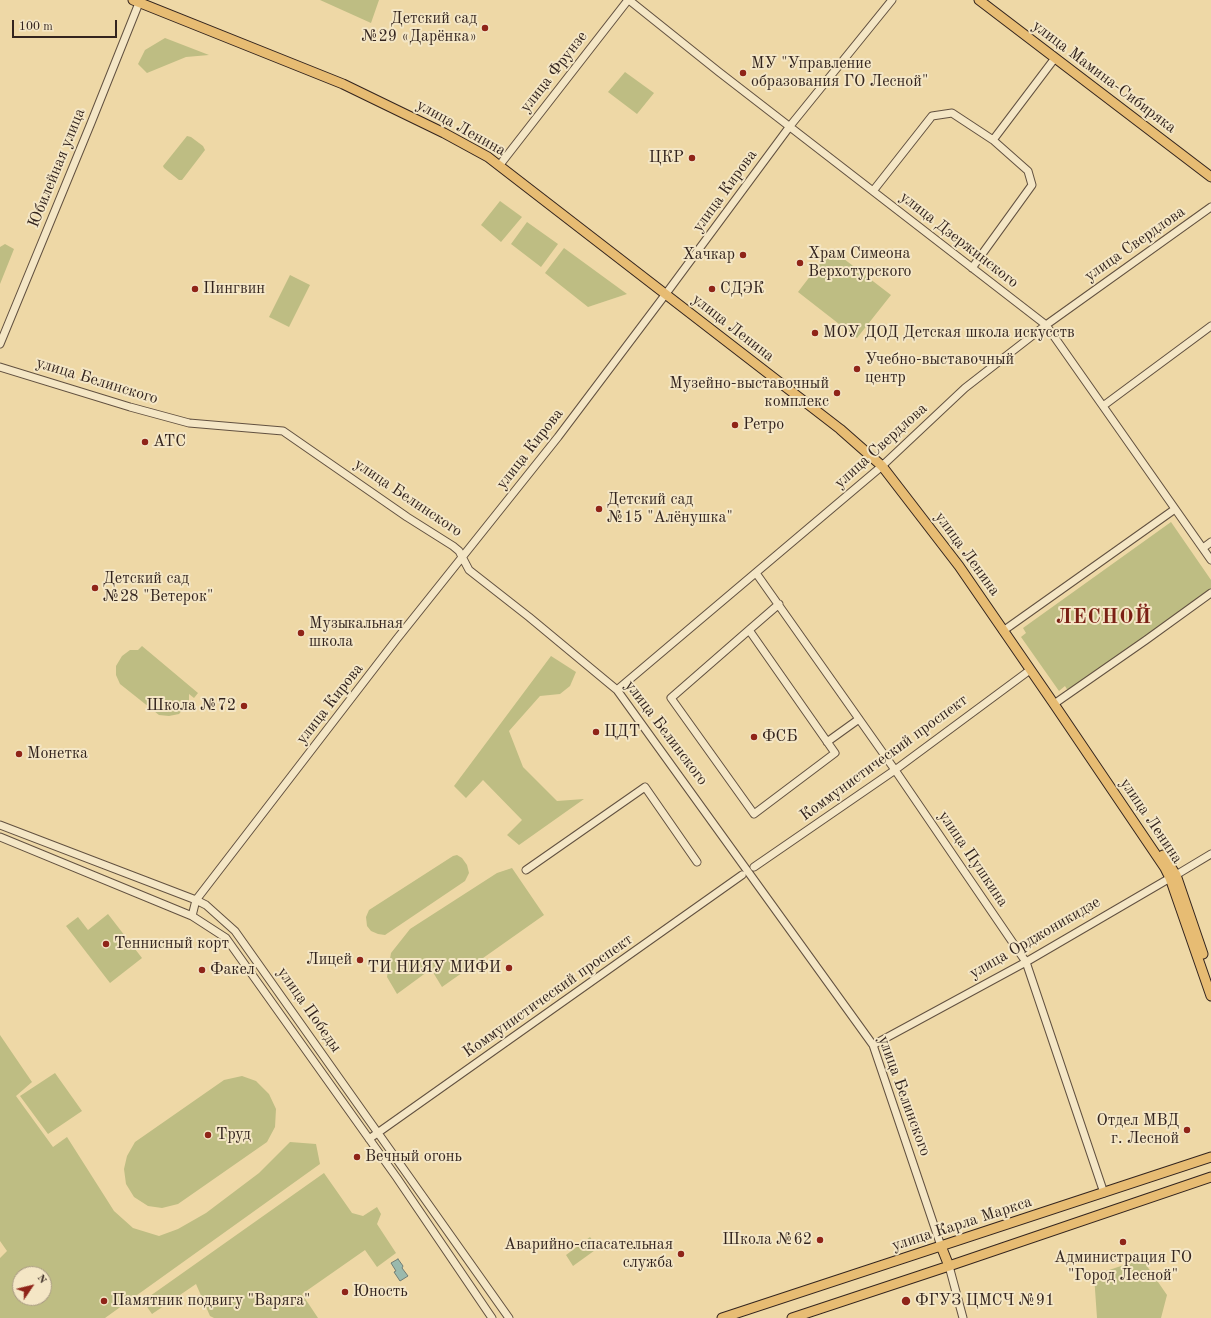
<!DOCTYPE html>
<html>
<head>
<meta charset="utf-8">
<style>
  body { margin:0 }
  #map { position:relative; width:1211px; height:1318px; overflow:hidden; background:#eed8a6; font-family:"Old Standard TT",serif }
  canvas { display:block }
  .north { position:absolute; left:12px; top:1266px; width:40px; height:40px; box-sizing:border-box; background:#f4e6c5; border:1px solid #a79882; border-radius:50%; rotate:55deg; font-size:11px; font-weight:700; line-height:16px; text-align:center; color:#33241e }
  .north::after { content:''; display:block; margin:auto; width:14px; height:18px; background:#8f2418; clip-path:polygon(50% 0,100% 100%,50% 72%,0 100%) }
  .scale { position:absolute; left:12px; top:20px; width:105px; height:18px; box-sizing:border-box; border:2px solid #33241e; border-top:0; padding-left:5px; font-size:12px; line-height:14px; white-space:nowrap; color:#33241e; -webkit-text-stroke:3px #f4e6c5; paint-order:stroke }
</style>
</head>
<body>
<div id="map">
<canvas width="1211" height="1318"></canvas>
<div class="north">N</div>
<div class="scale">100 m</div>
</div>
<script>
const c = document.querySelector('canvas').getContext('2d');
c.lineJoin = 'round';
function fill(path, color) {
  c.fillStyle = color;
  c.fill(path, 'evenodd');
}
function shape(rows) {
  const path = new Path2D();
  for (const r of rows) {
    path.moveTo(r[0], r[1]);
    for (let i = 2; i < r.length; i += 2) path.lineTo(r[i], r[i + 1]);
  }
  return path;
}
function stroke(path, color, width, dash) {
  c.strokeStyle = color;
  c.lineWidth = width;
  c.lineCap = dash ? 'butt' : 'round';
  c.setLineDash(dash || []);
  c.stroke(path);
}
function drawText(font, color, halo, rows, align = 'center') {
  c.font = font + ' "Old Standard TT",serif';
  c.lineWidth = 4;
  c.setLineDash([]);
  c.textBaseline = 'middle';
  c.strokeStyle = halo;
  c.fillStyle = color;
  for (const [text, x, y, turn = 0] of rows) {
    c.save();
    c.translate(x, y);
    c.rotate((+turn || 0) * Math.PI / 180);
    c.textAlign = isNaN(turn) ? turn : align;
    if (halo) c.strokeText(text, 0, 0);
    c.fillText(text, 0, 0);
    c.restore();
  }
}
fill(shape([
  [320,0,379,0,371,23],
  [165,38,209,55,186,57,147,73,138,64,145,50],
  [625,72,654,93,637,114,608,92],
  [187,136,191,137,203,146,205,150,182,180,179,180,164,168,163,166],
  [500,201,522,217,501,242,481,225],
  [527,222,558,244,541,267,511,244],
  [5,244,14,249,0,284,0,247],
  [564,248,627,294,588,307,545,273],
  [831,249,891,295,857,338,798,292],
  [290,275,310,285,289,327,269,317],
  [1171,522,1211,580,1211,589,1068,691,1065,686,1059,691,1021,637,1026,633,1023,628],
  [142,646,198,693,194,698,189,694,189,702,179,714,169,716,159,715,120,684,116,675,116,666,122,656,130,650,138,650],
  [551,656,576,672,570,686,560,694,540,696,509,731,523,767,557,801,584,799,519,845,507,835,522,820,483,780,466,798,454,786],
  [457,855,462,858,467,865,469,873,465,881,385,935,378,934,371,931,367,926,366,917,369,910,453,856],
  [512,868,544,915,442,987,431,969,397,994,387,977,391,953,410,929,497,873],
  [108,914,142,958,110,983,66,926,78,917,88,930],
  [0,1035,32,1082,16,1096,53,1147,67,1137,114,1211,133,1228,159,1236,178,1229,206,1213,259,1173,290,1142,316,1144,320,1164,105,1318,0,1318,0,1258,7,1251,0,1241],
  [20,1274,44,1274,44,1298,20,1298],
  [55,1073,82,1111,48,1134,20,1096],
  [242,1076,256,1081,269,1094,276,1109,275,1127,267,1142,178,1204,162,1208,148,1206,134,1197,126,1184,124,1169,127,1156,135,1142,224,1080],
  [324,1173,352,1213,363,1216,377,1207,381,1214,377,1224,396,1253,377,1267,365,1250,302,1294,318,1318,214,1318,210,1316,196,1284,152,1314,143,1301],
  [590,1237,598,1248,573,1266,566,1255],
  [1142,1259,1167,1295,1161,1318,1097,1318,1094,1275]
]), '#bebd83');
const water = shape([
  [398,1259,403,1266,402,1268,408,1276,400,1281,394,1272,396,1271,391,1263,398,1259]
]);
fill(water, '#9ab9ad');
stroke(water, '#717d74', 1);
const minor = shape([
  [629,0,719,72,1046,325,1211,560],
  [502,162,628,0],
  [873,191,932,116,952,113,993,140],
  [972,268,1032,185,1028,171,993,140,1055,58],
  [0,344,91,123,139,3],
  [0,367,130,407,189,423,283,431,407,517,453,546,459,551,469,570,529,617,617,690,873,1045,941,1246],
  [1103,406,1211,326],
  [1203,548,1211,542],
  [756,573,895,770,1026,962,1104,1193],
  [749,630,835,753,754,814,671,698,749,630,779,604],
  [1003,631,1175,509],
  [617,690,882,466,965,388,1046,325,1211,207],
  [1054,704,1146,640,1211,593],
  [827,742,859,719],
  [0,825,196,900,206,905,235,931,509,1318],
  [0,837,192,916,226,938,397,1178,492,1318],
  [754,867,895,770,1030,670],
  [526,870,645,787,697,862],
  [1176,875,1211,854],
  [192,916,196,900,396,640,558,437,665,295,790,126,892,0],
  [873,1045,1026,962,1170,878],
  [369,1139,742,875],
  [949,1266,963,1318]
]);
const major = shape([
  [133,0,343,84,444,133,488,157,840,429,882,466,959,566,1054,704,1165,868,1170,878,1211,996],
  [979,0,1211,177],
  [1163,855,1176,875,1203,954],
  [941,1246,949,1266],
  [722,1318,1211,1157],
  [792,1318,949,1266,1211,1177]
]);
stroke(minor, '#625140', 9);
stroke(major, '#33241e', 11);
stroke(minor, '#f4e6c5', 7);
stroke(major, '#e7bc73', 9);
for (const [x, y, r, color] of [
  [485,28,4,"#8f2418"],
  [743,73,4,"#8f2418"],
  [692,158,4,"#8f2418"],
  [743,255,4,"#8f2418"],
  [800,263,4,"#8f2418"],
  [195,289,4,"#8f2418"],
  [712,289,4,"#8f2418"],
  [815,333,4,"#8f2418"],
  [857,369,4,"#8f2418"],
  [837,393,4,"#8f2418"],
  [735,425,4,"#8f2418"],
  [145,442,4,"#8f2418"],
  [599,509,4,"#8f2418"],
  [95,588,4,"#8f2418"],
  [301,633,4,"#8f2418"],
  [244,706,4,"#8f2418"],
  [596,732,4,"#8f2418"],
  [754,737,4,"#8f2418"],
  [19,754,4,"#8f2418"],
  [106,944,4,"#8f2418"],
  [360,960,4,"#8f2418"],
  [509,968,4,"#8f2418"],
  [202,970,4,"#8f2418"],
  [1187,1130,4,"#8f2418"],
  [208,1135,4,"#8f2418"],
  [357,1157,4,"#8f2418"],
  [820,1240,4,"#8f2418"],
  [1123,1242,4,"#8f2418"],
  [681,1254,4,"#8f2418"],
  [345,1292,4,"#8f2418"],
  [104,1301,4,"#8f2418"],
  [906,1301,5,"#8f2418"]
]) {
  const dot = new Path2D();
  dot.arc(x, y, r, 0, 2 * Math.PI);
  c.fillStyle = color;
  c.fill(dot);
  stroke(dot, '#f4e6c5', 1.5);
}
drawText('16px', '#33241e', '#f4e6c5', [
  ["Детский сад",477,19,"right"],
  ["№29 «Дарёнка»",477,37,"right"],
  ["МУ \"Управление",751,64],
  ["образования ГО Лесной\"",751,82],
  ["ЦКР",684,158,"right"],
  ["Храм Симеона",808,254],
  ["Верхотурского",808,272],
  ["Хачкар",735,255,"right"],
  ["Пингвин",203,289],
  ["СДЭК",720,289],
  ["МОУ ДОД Детская школа искусств",823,333],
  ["Учебно-выставочный",865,360],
  ["центр",865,378],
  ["Музейно-выставочный",829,384,"right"],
  ["комплекс",829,402,"right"],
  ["Ретро",743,425],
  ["АТС",153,442],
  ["Детский сад",607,500],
  ["№15 \"Алёнушка\"",607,518],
  ["Детский сад",103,579],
  ["№28 \"Ветерок\"",103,597],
  ["Музыкальная",309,624],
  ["школа",309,642],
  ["Школа №72",236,706,"right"],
  ["ЦДТ",604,732],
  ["ФСБ",762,737],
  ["Монетка",27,754],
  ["Теннисный корт",114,944],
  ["Лицей",352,960,"right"],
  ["ТИ НИЯУ МИФИ",501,968,"right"],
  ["Факел",210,970],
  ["Отдел МВД",1179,1121,"right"],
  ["г. Лесной",1179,1139,"right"],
  ["Труд",216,1135],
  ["Вечный огонь",365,1157],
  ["Школа №62",812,1240,"right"],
  ["Аварийно-спасательная",673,1245,"right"],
  ["служба",673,1263,"right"],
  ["Администрация ГО",1123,1258,"center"],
  ["\"Город Лесной\"",1123,1276,"center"],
  ["Юность",353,1292],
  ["Памятник подвигу \"Варяга\"",112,1301],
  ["ФГУЗ ЦМСЧ №91",915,1301]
], 'left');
drawText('16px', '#33241e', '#f4e6c5', [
  ["улица Фрунзе",554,72,-52],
  ["улица Мамина-Сибиряка",1104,77,37],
  ["улица Ленина",461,128,29],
  ["Юбилейная улица",57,168,-68],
  ["улица Кирова",725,191,-54],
  ["улица Дзержинского",959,240,38],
  ["улица Свердлова",1135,244,-35],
  ["улица Ленина",733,328,38],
  ["улица Белинского",97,381,17],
  ["улица Свердлова",881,446,-42],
  ["улица Кирова",530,449,-52],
  ["улица Белинского",408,498,34],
  ["улица Ленина",967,554,54],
  ["улица Кирова",330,704,-52],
  ["улица Белинского",666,733,53],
  ["Коммунистический проспект",884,758,-36],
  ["улица Ленина",1151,821,56],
  ["улица Пушкина",973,859,56],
  ["улица Орджоникидзе",1035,938,-30],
  ["Коммунистический проспект",548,996,-35],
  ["улица Победы",309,1010,55],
  ["улица Белинского",904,1096,70],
  ["улица Карла Маркса",962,1224,-18]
]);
c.letterSpacing = '1px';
drawText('bold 20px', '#7a1f14', '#f4e6c5', [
  ["ЛЕСНОЙ",1104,618]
]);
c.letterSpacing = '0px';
</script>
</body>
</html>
